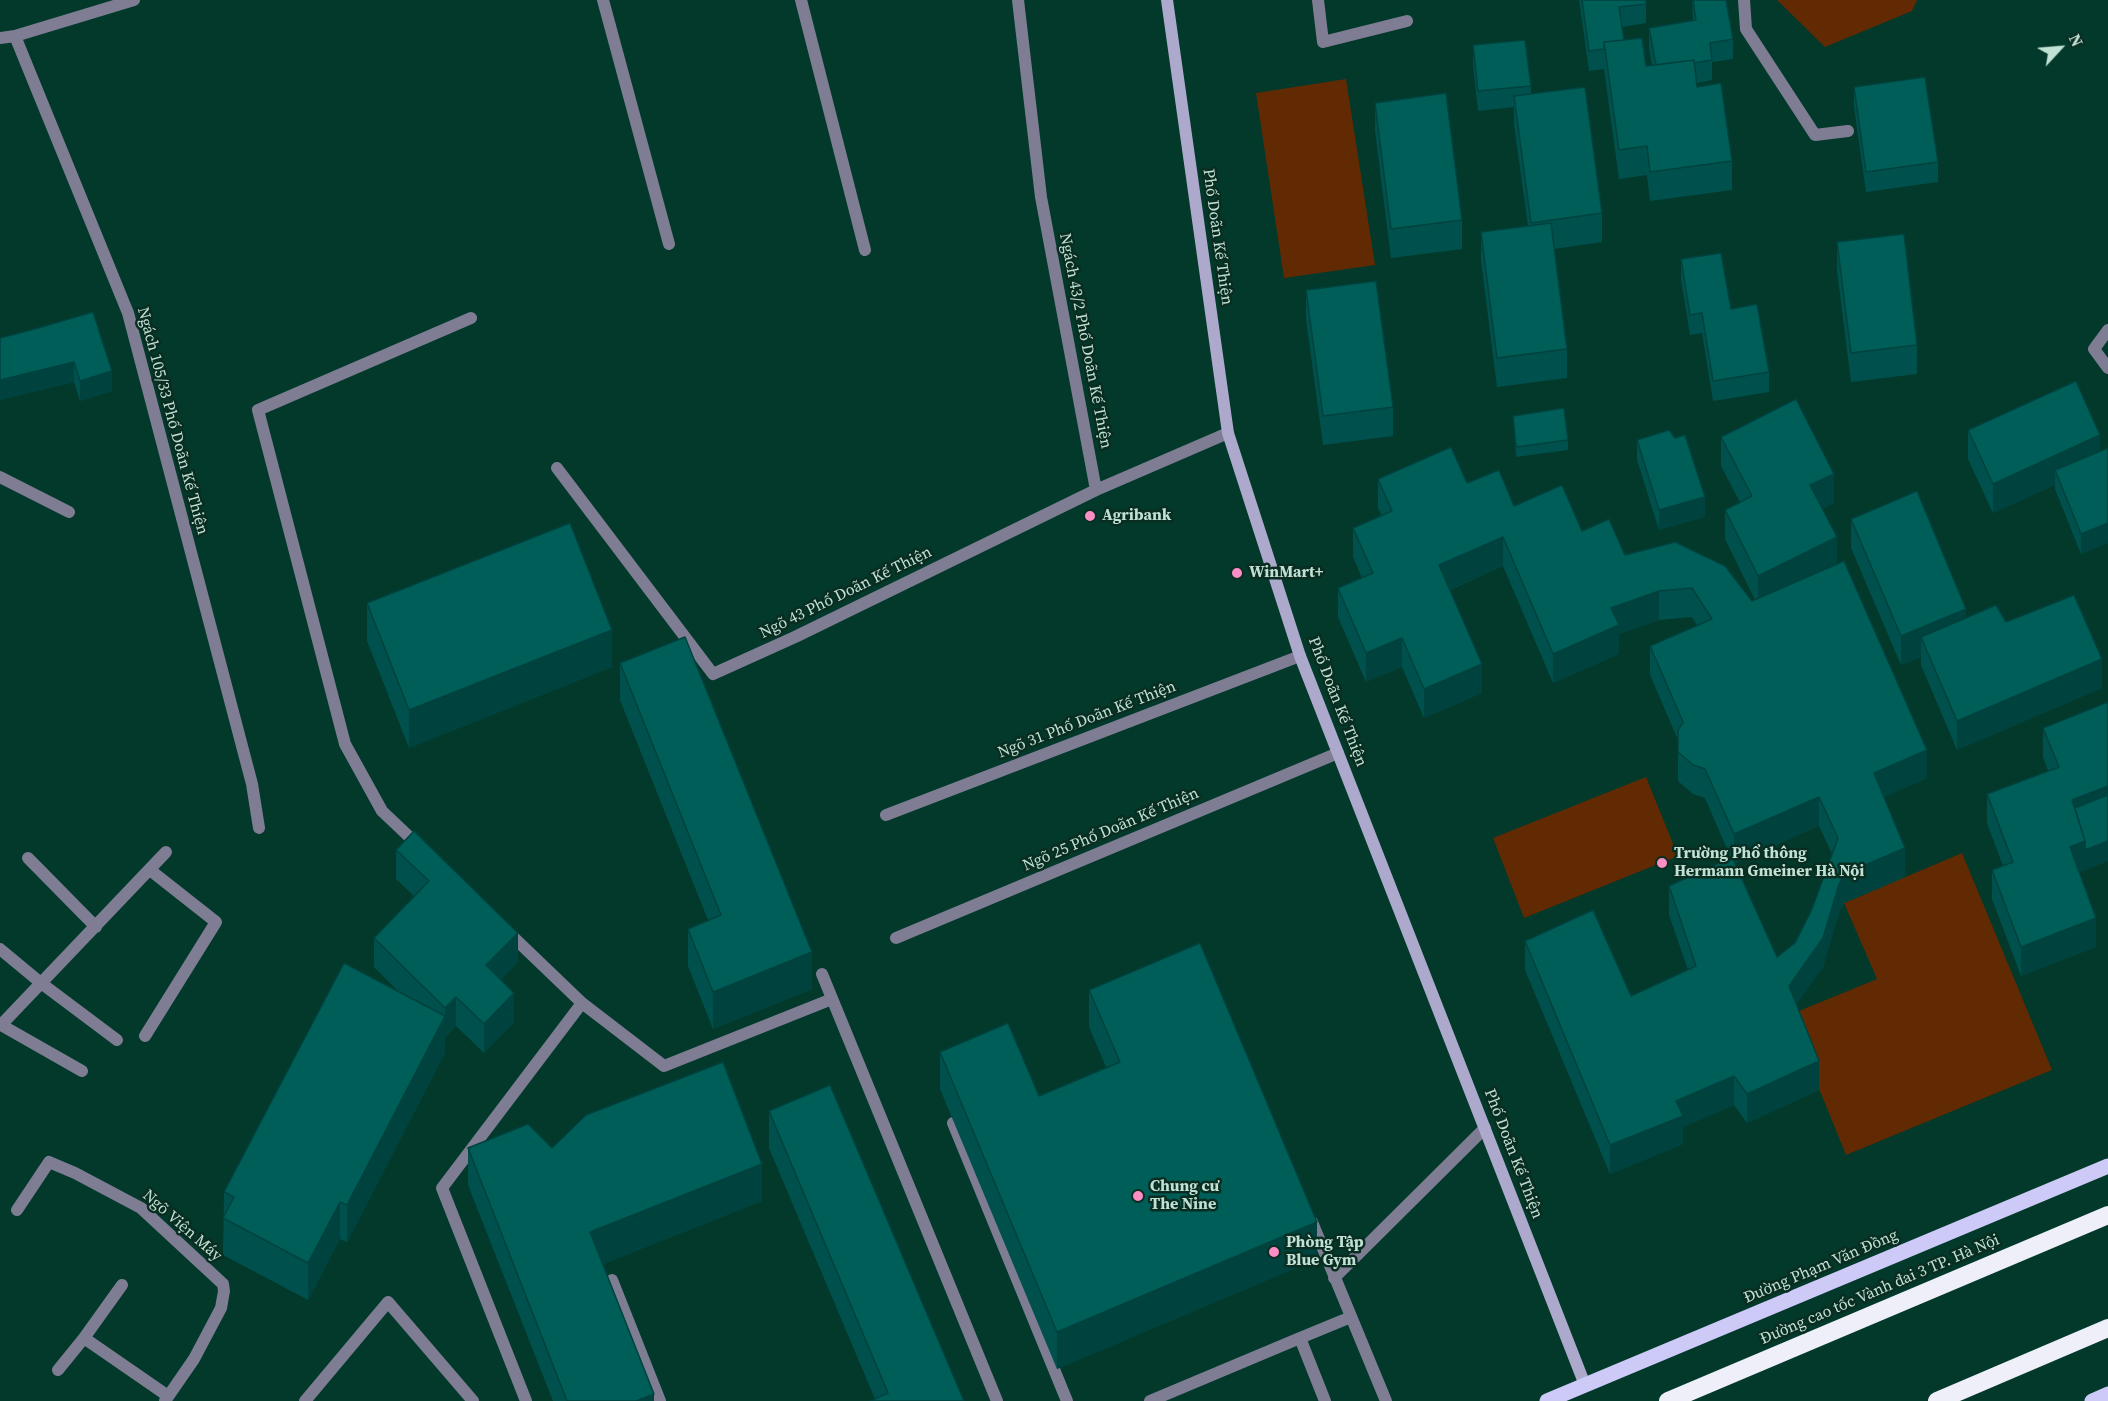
<!DOCTYPE html>
<html>
<head>
<meta charset="utf-8">
<style>
  body { margin:0 }
  #map { position:relative; width:2108px; height:1401px; overflow:hidden; background:#02392b; font-family:"Source Serif 4",serif }
  canvas { display:block }
  .north { position:absolute; left:2030px; top:18px; width:60px; height:60px; -webkit-text-stroke:4px #0a2d22; paint-order:stroke; rotate:64deg; font-size:16px; font-weight:700; line-height:24px; text-align:center; color:#c2e1d5 }
  .north::after { content:''; display:block; margin:auto; width:21px; height:27px; background:#c2e1d5; clip-path:polygon(50% 0,100% 100%,50% 72%,0 100%) }
</style>
</head>
<body>
<div id="map">
<canvas width="2108" height="1401"></canvas>
<div class="north">N</div>
</div>
<script>
const c = document.querySelector('canvas').getContext('2d');
c.lineJoin = 'round';
function fill(path, color) {
  c.fillStyle = color;
  c.fill(path, 'evenodd');
}
function shape(rows) {
  const path = new Path2D();
  for (const r of rows) {
    path.moveTo(r[0], r[1]);
    for (let i = 2; i < r.length; i += 2) path.lineTo(r[i], r[i + 1]);
  }
  return path;
}
function stroke(path, color, width, dash) {
  c.strokeStyle = color;
  c.lineWidth = width;
  c.lineCap = dash ? 'butt' : 'round';
  c.setLineDash(dash || []);
  c.stroke(path);
}
function drawText(font, color, halo, rows, align = 'center') {
  c.font = font + ' "Source Serif 4",serif';
  c.lineWidth = 5;
  c.setLineDash([]);
  c.textBaseline = 'middle';
  c.strokeStyle = halo;
  c.fillStyle = color;
  for (const [text, x, y, turn = 0] of rows) {
    c.save();
    c.translate(x, y);
    c.rotate((+turn || 0) * Math.PI / 180);
    c.textAlign = isNaN(turn) ? turn : align;
    if (halo) c.strokeText(text, 0, 0);
    c.fillText(text, 0, 0);
    c.restore();
  }
}
fill(shape([
  [1777,0,1917,0,1912,11,1825,47],
  [1346,79,1375,265,1284,278,1256,93],
  [1646,777,1678,856,1524,918,1493,838],
  [1962,853,2052,1070,1846,1155,1789,1015,1877,979,1844,903]
]), '#612a03');
stroke(shape([
  [603,0,669,244],
  [801,0,865,250],
  [1018,0,1041,197,1096,490],
  [1318,0,1323,42,1407,21],
  [1744,0,1746,29,1815,135,1848,131],
  [15,36,128,313,252,784,259,828],
  [0,38,15,36,134,0],
  [2108,330,2094,349,2108,368],
  [557,468,713,674,795,637,1096,490,1228,433],
  [0,477,69,512],
  [886,815,1300,656],
  [420,847,382,811,345,744,258,410,471,318],
  [28,858,96,927],
  [508,932,582,1003,664,1066,832,999],
  [896,938,1338,753],
  [0,949,41,983,117,1040],
  [822,974,997,1401],
  [145,1036,216,922,150,870],
  [82,1071,1,1025,166,852],
  [953,1123,1067,1401],
  [17,1210,49,1162,75,1173,141,1208,223,1284,224,1291,221,1308,194,1359,165,1401],
  [1312,1222,1386,1401],
  [1334,1278,1485,1128],
  [612,1280,660,1401],
  [84,1338,122,1285],
  [1300,1338,1351,1317],
  [58,1370,84,1338,168,1396],
  [305,1401,388,1302,473,1401],
  [526,1401,442,1188,582,1003],
  [1150,1401,1300,1338,1325,1401]
]), '#7f7d93', 12);
stroke(shape([
  [1167,0,1228,433,1300,656,1585,1385]
]), '#aca9cc', 12);
stroke(shape([
  [1547,1401,2108,1166],
  [2092,1401,2108,1394]
]), '#cecaf8', 15);
stroke(shape([
  [1668,1401,2108,1215],
  [1937,1401,2108,1328]
]), '#efeffa', 18);
fill(shape([
  [1579,0,1646,0,1646,23,1622,27,1624,40,1646,66,1652,65,1649,48,1649,28,1693,20,1692,0,1733,39,1733,59,1712,62,1712,80,1697,83,1697,87,1732,161,1732,190,1650,201,1647,175,1619,179,1604,69,1589,71],
  [1473,45,1531,86,1531,94,1602,213,1602,242,1554,249,1567,349,1567,378,1497,387,1481,261,1481,232,1528,226,1514,125,1514,107,1478,111,1473,65],
  [1854,87,1938,162,1938,182,1866,192,1854,107],
  [1375,103,1462,220,1462,249,1391,258,1375,131],
  [1837,242,1917,345,1917,374,1851,382,1837,271],
  [1681,259,1731,309,1769,372,1769,392,1713,401,1702,333,1690,335,1681,279],
  [1306,290,1393,407,1393,436,1323,445,1306,319],
  [31,330,112,391,80,401,74,382,0,400,0,338],
  [1513,416,1568,440,1568,450,1516,457],
  [1968,430,2100,451,2108,448,2108,543,2081,554,2055,489,2055,485,1993,513,1968,459],
  [1721,437,1834,503,1822,509,1837,564,1927,778,1884,797,1905,877,1844,903,1839,913,1823,967,1796,1004,1819,1090,1747,1123,1734,1105,1683,1127,1683,1144,1610,1174,1525,970,1525,941,1631,996,1688,970,1669,915,1669,886,1731,858,1705,798,1693,794,1678,781,1678,740,1650,675,1650,646,1697,625,1692,617,1659,620,1619,634,1619,654,1553,683,1503,566,1450,590,1482,693,1424,718,1402,667,1366,682,1338,617,1338,588,1362,578,1353,557,1353,528,1382,516,1378,508,1378,479,1467,483,1514,506,1582,531,1625,555,1752,601,1755,600,1725,539,1725,510,1740,502,1721,466],
  [1819,826,1832,854,1812,909,1795,943,1777,957,1735,863],
  [1637,440,1705,517,1659,530,1637,460],
  [1851,519,1966,618,2006,622,2102,688,1957,750,1921,665,1921,657,1901,665,1851,548],
  [367,603,612,667,409,748,367,641],
  [620,663,812,989,713,1029,688,966,688,929,708,920,620,700],
  [2043,728,2108,861,2079,872,2096,947,2021,976,1992,899,1992,870,2003,866,1987,823,1987,794,2048,771,2043,757],
  [396,850,518,962,501,979,514,1022,484,1053,456,1026,445,1037,445,1053,347,1242,340,1239,308,1300,223,1255,224,1192,399,992,374,967,374,938,414,896,396,879],
  [1089,990,1317,1259,1057,1369,940,1089,940,1052,1039,1096,1106,1067,1089,1027],
  [769,1111,964,1401,875,1399,769,1148],
  [468,1148,552,1148,762,1201,603,1264,654,1401,553,1401,468,1185]
]), '#00514d');
fill(shape([
  [74,362,74,382,0,400,0,380],
  [112,371,112,391,80,401,80,381],
  [2100,435,2100,464,2055,470,2055,485,1993,513,1993,484],
  [1834,474,1834,503,1810,514,1810,485],
  [1705,497,1705,517,1659,530,1659,510],
  [2108,523,2108,543,2081,554,2081,534],
  [1503,537,1503,566,1439,594,1439,565],
  [1837,537,1837,566,1758,605,1758,576],
  [1659,591,1659,620,1619,634,1619,654,1553,683,1553,654,1611,608],
  [1966,609,1966,638,1921,637,1921,657,1901,665,1901,636],
  [612,630,612,667,409,748,409,710],
  [1402,638,1402,667,1366,682,1366,653],
  [2102,659,2102,688,1957,750,1957,721],
  [1482,664,1482,693,1424,718,1424,689],
  [1927,750,1927,778,1874,802,1874,773],
  [2108,786,2108,815,2078,827,2072,800],
  [1819,797,1819,826,1734,863,1734,834],
  [2085,841,2085,870,2070,876,2070,847],
  [2108,841,2108,861,2085,870,2085,850],
  [1905,848,1905,877,1844,903,1839,913,1823,967,1789,1015,1789,986,1844,874],
  [2096,918,2096,947,2021,976,2021,947],
  [518,933,518,962,486,994,486,965],
  [812,952,812,989,713,1029,713,992],
  [514,993,514,1022,484,1053,484,1024],
  [456,997,456,1026,445,1037,445,1053,347,1242,347,1205,445,1017,445,1008],
  [1819,1061,1819,1090,1747,1123,1747,1094],
  [1734,1076,1734,1105,1683,1127,1683,1144,1610,1174,1610,1145,1676,1101],
  [762,1164,762,1201,590,1269,590,1232],
  [340,1202,340,1239,308,1300,308,1263],
  [1317,1222,1317,1259,1057,1369,1057,1332],
  [654,1394,654,1401,636,1401]
]), '#00423e');
const building = shape([
  [1582,0,1646,0,1646,4,1619,7,1624,40,1604,42,1604,49,1589,51,1582,0],
  [1693,0,1726,0,1733,39,1710,43,1712,60,1694,63,1694,60,1656,65,1649,28,1696,20,1693,0],
  [1642,38,1646,66,1694,60,1697,87,1721,83,1732,161,1650,172,1647,146,1619,150,1604,42,1642,38],
  [1525,40,1531,86,1478,91,1473,45,1525,40],
  [1925,77,1938,162,1866,172,1854,87,1925,77],
  [1585,87,1602,213,1531,223,1514,96,1585,87],
  [1446,93,1462,220,1391,229,1375,103,1446,93],
  [1551,223,1567,349,1497,358,1481,232,1551,223],
  [1904,234,1917,345,1851,353,1837,242,1904,234],
  [1721,253,1731,309,1757,304,1769,372,1713,381,1702,313,1690,315,1681,259,1721,253],
  [1376,281,1393,407,1323,416,1306,290,1376,281],
  [93,312,112,371,80,381,74,362,0,380,0,338,31,330,93,312],
  [2076,381,2100,435,1993,484,1968,430,2076,381],
  [1796,399,1834,474,1810,485,1837,537,1758,576,1725,510,1752,496,1721,437,1796,399],
  [1564,408,1568,440,1516,447,1513,416,1564,408],
  [1669,430,1675,438,1685,435,1705,497,1659,510,1637,440,1669,430],
  [1451,447,1467,483,1499,470,1514,506,1562,485,1582,531,1609,519,1625,555,1675,542,1725,566,1752,601,1844,561,1927,750,1874,773,1905,848,1844,874,1839,884,1823,938,1789,986,1819,1061,1747,1094,1734,1076,1676,1101,1683,1116,1610,1145,1525,941,1593,910,1631,996,1696,966,1669,886,1732,857,1777,957,1795,943,1812,909,1838,838,1819,797,1734,834,1705,769,1693,765,1678,752,1678,730,1683,722,1650,646,1712,619,1692,588,1659,591,1611,608,1619,625,1553,654,1503,537,1439,565,1482,664,1424,689,1402,638,1366,653,1338,588,1373,573,1353,528,1392,511,1378,479,1451,447],
  [2108,448,2108,523,2081,534,2055,470,2108,448],
  [1917,491,1966,609,1901,636,1851,519,1917,491],
  [570,523,612,630,409,710,367,603,570,523],
  [2074,595,2102,659,1957,721,1921,637,1996,605,2006,622,2074,595],
  [685,637,812,952,713,992,688,929,721,915,620,663,685,637],
  [2108,702,2108,786,2072,800,2085,841,2070,847,2096,918,2021,947,1992,870,2013,862,1987,794,2059,767,2043,728,2108,702],
  [2108,795,2108,841,2085,850,2085,841,2075,808,2108,795],
  [414,831,518,933,486,965,514,993,484,1024,456,997,445,1008,374,938,429,881,396,850,414,831],
  [1200,943,1317,1222,1057,1332,940,1052,1008,1023,1039,1096,1120,1062,1089,990,1200,943],
  [344,963,445,1016,347,1205,340,1202,308,1263,223,1218,234,1197,224,1192,344,963],
  [723,1062,762,1164,590,1232,654,1394,636,1401,567,1401,468,1148,528,1124,552,1148,586,1115,723,1062],
  [830,1085,964,1401,870,1401,888,1393,769,1111,830,1085]
]);
fill(building, '#005e59');
stroke(building, '#00423e', 1.5);
for (const [x, y, r, color] of [
  [1090,516,6,"#fb8fc5"],
  [1237,573,6,"#fb8fc5"],
  [1662,863,6,"#fb8fc5"],
  [1138,1196,6,"#fb8fc5"],
  [1274,1252,6,"#fb8fc5"]
]) {
  const dot = new Path2D();
  dot.arc(x, y, r, 0, 2 * Math.PI);
  c.fillStyle = color;
  c.fill(dot);
  stroke(dot, '#0a2d22', 2);
}
drawText('16px', '#c2e1d5', '#0a2d22', [
  ["Phố Doãn Kế Thiện",1217,237,82],
  ["Ngách 43/2 Phố Doãn Kế Thiện",1085,341,79],
  ["Ngách 105/33 Phố Doãn Kế Thiện",172,421,75],
  ["Ngõ 43 Phố Doãn Kế Thiện",846,593,-26],
  ["Phố Doãn Kế Thiện",1337,702,69],
  ["Ngõ 31 Phố Doãn Kế Thiện",1087,720,-21],
  ["Ngõ 25 Phố Doãn Kế Thiện",1111,830,-23],
  ["Phố Doãn Kế Thiện",1513,1154,69],
  ["Ngõ Viện Máy",182,1226,41],
  ["Đường Phạm Văn Đồng",1821,1267,-23],
  ["Đường cao tốc Vành đai 3 TP. Hà Nội",1880,1290,-23]
]);
drawText('bold 16px', '#c2e1d5', '#0a2d22', [
  ["Agribank",1102,516],
  ["WinMart+",1249,573],
  ["Trường Phổ thông",1674,854],
  ["Hermann Gmeiner Hà Nội",1674,872],
  ["Chung cư",1150,1187],
  ["The Nine",1150,1205],
  ["Phòng Tập",1286,1243],
  ["Blue Gym",1286,1261]
], 'left');
</script>
</body>
</html>
